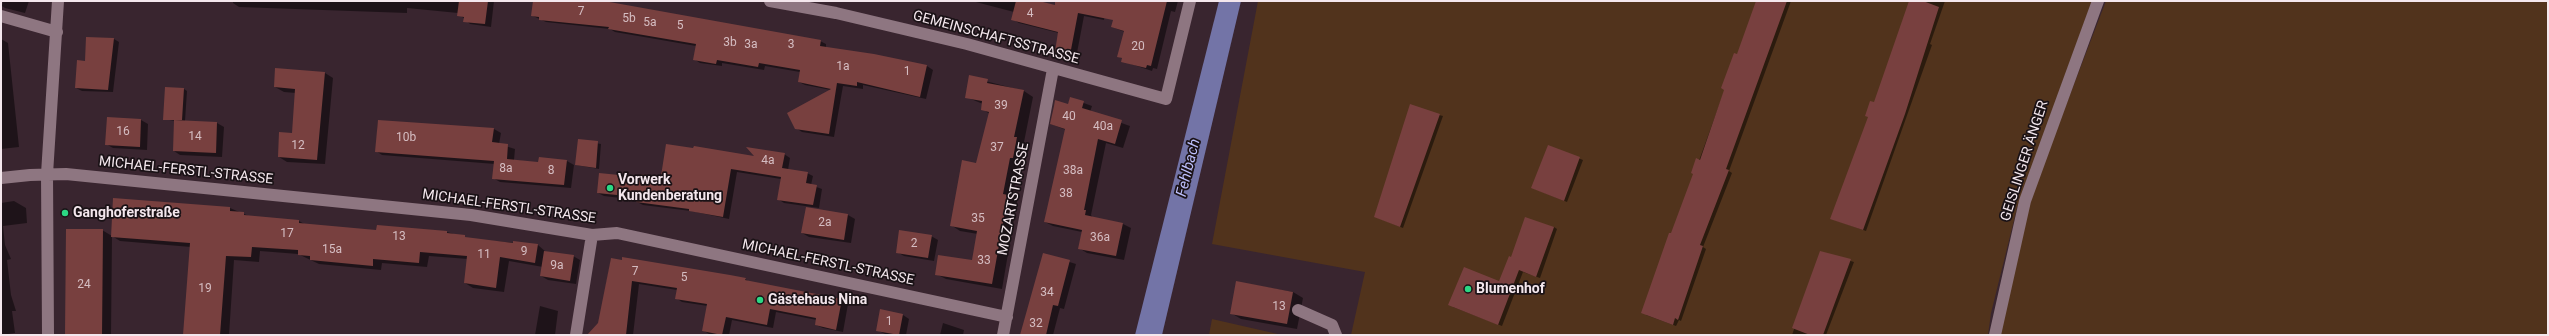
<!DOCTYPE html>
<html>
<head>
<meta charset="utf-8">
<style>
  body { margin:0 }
  #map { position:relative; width:2549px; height:336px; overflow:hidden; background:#39252f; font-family:Roboto,sans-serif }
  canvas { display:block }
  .frame { position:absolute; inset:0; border:2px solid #f4e7ed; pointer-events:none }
</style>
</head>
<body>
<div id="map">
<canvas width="2549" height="336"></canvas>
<div class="frame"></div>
</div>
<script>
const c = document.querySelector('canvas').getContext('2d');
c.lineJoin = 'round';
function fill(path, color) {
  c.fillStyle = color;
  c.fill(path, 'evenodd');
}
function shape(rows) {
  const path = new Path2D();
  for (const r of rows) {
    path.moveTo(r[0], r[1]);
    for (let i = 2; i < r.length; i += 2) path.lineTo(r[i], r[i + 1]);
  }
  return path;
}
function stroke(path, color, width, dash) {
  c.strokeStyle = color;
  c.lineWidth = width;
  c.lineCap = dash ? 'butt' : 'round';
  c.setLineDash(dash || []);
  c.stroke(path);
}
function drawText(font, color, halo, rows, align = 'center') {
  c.font = font + ' Roboto,sans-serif';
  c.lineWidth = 3.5;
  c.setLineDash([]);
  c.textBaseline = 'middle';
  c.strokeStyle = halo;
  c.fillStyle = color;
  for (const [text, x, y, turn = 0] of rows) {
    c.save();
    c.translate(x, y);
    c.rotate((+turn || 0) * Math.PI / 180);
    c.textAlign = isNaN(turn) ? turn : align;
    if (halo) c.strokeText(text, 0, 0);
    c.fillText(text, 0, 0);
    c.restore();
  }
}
fill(shape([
  [1258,1,2092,1,2017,208,1991,313,1988,335,1351,335,1365,272,1212,244],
  [2106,1,2548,1,2548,335,2000,335,2031,196],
  [1212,319,1282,335,1209,335]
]), '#51331c');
fill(shape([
  [1219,1,1241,1,1162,335,1135,335]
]), '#7374a7');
fill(shape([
  [3,1,29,1,25,13,5,8,2,6],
  [169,1,192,1,191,2],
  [233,1,494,1,491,27,470,24,458,13,407,8,407,13,239,7,233,3],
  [534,1,601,1,820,41,826,44,826,48,927,66,933,70,926,99,863,85,863,89,843,86,834,137,802,132,796,128,831,90,805,85,799,82,800,72,765,66,764,70,722,63,722,66,700,63,694,59,696,46,615,32,610,29,546,22,533,16],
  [972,1,1036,1,1067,8,1068,1,1107,1,1104,20,1084,16,1076,58,1056,51,1059,33,1019,23,1012,19,1014,12],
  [1138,1,1178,1,1175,12,1171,11,1157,69,1153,68,1152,71,1122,61,1123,59,1118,56,1125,32,1112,27],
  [1757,1,1791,1,1729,171,1732,173,1703,247,1706,249,1681,321,1679,320,1676,326,1646,315,1672,235],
  [1910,1,1945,1,1930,44,1932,45,1866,231,1835,220],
  [1,39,8,43,19,147,1,149],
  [114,39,119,42,113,92,82,91,76,88,86,62],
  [325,73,333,78,325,164,287,162,279,157,293,134,296,93,284,92,275,87],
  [970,77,1024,91,1033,97,1024,142,1026,143,1022,163,1020,162,1012,198,1017,201,1002,289,946,279,936,274,973,261,978,234,960,231,951,225,977,164,990,114,982,109,983,104,966,97],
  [184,89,187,91,185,121,217,123,224,127,222,157,180,155,174,151,175,121,164,119],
  [1070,98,1092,106,1090,112,1130,126,1123,148,1106,143,1091,215,1093,218,1123,224,1131,228,1124,260,1087,253,1079,248,1082,232,1053,226,1045,222,1066,130,1051,124,1068,105],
  [1439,115,1443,116,1403,228,1378,218],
  [108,118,141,120,148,124,147,150,113,148,106,144],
  [378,121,494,129,501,133,499,144,515,149,514,160,539,163,539,158,567,161,574,165,571,188,500,182,493,178,495,164,382,155,376,151],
  [579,140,601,144,599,169,576,165],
  [1548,146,1583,160,1567,202,1535,189],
  [784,154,790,158,788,170,807,173,813,176,811,185,822,189,819,208,784,203,778,199,781,179,737,172,729,219,691,211,643,205,637,202,637,200,604,196,598,193,640,178,662,177,757,157],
  [14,201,26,208,27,223,3,226,5,245,11,259,7,260,11,295,16,311,12,311,15,333,1,335,1,203],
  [230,208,251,217,299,221,306,225,377,231,447,232,471,239,538,245,546,252,573,256,580,260,576,284,548,280,541,276,543,267,509,261,504,292,473,288,465,283,468,259,429,256,427,267,382,263,381,270,319,264,298,254,260,251,259,262,234,260,229,335,184,335,191,247,120,241,112,236,111,335,66,335,102,230,112,236],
  [848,215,855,219,851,243,809,237,802,233],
  [1554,227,1557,229,1540,278,1523,272,1502,326,1453,307,1500,282,1512,258],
  [931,236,938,240,934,261,904,256,897,252],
  [1821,252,1854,262,1826,335,1792,335],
  [1044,254,1076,264,1064,309,1060,308,1053,335,1022,335],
  [611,259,745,279,751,283,842,300,848,304,843,332,823,328,816,325,817,320,776,312,773,328,732,320,729,335,709,334,703,330,708,306,682,302,676,298,677,290,639,284,633,335,590,335,599,323],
  [1237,282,1293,292,1303,298,1297,329,1241,319,1231,313],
  [540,306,558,311,555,335,535,335],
  [903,315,909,319,906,335,887,335,877,330],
  [943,323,964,330,963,335,940,335]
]), '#0007');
fill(shape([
  [459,1,488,1,485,24,463,22,464,17,457,16],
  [533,1,604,1,821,40,820,46,874,54,927,65,920,97,857,82,857,86,837,83,829,134,795,129,787,113,831,89,798,82,800,70,759,63,758,67,717,60,716,64,693,60,696,44,608,29,609,27,539,20,539,17,531,16],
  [1016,1,1039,1,1055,5,1055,1,1167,1,1151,66,1147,65,1146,68,1121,62,1122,58,1117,57,1124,31,1111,27,1113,20,1078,13,1070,55,1055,52,1058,32,1011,20],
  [1756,1,1787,1,1726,169,1729,170,1700,245,1703,246,1678,320,1675,318,1673,325,1641,313,1669,233,1671,233,1693,174,1691,173,1696,158,1700,160,1724,90,1721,88,1734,53,1737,54],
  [1909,1,1923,1,1939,7,1905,114,1863,230,1830,219,1868,117,1865,116,1870,101,1874,102],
  [86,37,114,38,108,90,75,88,77,60,85,61],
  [275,68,325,72,317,160,278,157,279,132,292,133,295,89,274,87],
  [969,75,988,79,987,83,1024,90,1014,137,1017,137,1013,158,1010,158,1003,194,1008,195,992,284,935,275,938,255,972,260,977,231,950,226,962,160,976,163,989,112,981,110,982,101,965,98],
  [165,87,184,88,182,120,163,120],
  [1070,97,1084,101,1082,108,1122,120,1115,144,1098,139,1084,210,1086,210,1085,215,1123,223,1116,256,1078,249,1082,230,1044,222,1065,129,1050,124,1054,106,1055,100,1068,104],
  [1410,104,1440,114,1400,227,1374,217],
  [107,117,141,119,140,147,105,145],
  [174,120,217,122,216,153,173,151],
  [378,120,494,128,492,142,508,144,507,159,538,162,539,157,567,160,564,185,492,179,494,161,375,152],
  [578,139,598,141,596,168,575,165],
  [666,144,693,148,694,146,754,156,746,147,785,153,782,168,808,172,806,183,817,185,813,205,777,200,781,177,731,169,723,217,689,211,689,209,636,202,637,197,597,193,599,173,639,177,639,174,661,176],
  [1548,145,1580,157,1564,201,1531,188],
  [113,198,230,207,230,211,244,212,244,215,299,220,299,223,376,230,377,225,447,231,447,233,465,235,465,237,513,243,513,241,538,244,535,263,500,257,496,288,464,283,467,256,420,252,419,263,373,259,373,266,310,260,310,256,298,255,298,250,252,247,251,257,226,256,220,335,183,335,190,243,111,237],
  [806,207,848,214,844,240,801,233],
  [1525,217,1554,227,1553,230,1536,277,1519,270,1498,325,1448,305,1464,267,1499,281,1509,256,1511,257],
  [66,229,103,229,102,335,65,335],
  [899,230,932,235,928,258,896,253],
  [544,251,574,255,570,281,540,276],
  [1820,251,1851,259,1823,335,1810,335,1792,328],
  [1043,253,1070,260,1058,306,1053,305,1046,335,1020,335],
  [622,257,730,275,746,278,745,280,842,299,836,330,815,325,816,318,770,309,767,325,726,317,722,335,702,331,707,304,675,299,677,288,632,281,626,335,587,335,598,323,611,258,622,260],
  [1236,281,1293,292,1287,324,1230,314],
  [880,309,903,314,899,335,876,331]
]), '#78403f');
stroke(shape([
  [770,1,836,13,967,44,1166,99,1190,1],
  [1,16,57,32],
  [1,178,30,175,66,174,471,215,592,235,617,233,1007,317],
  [1298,310,1332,325,1336,335],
  [48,335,47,174,58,1],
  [576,335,592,235],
  [1003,335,1053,69],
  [1995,335,2025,201,2098,1]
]), '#8e7681', 12);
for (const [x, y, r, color] of [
  [610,188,4,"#2cd884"],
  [65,213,4,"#2cd884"],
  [1468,289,4,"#2cd884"],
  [760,300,4,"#2cd884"]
]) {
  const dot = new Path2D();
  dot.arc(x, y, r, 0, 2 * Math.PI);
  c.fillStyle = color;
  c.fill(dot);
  stroke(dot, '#1a1216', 1.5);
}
drawText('12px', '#d5bdc2', null, [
  ["7",581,12],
  ["4",1030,14],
  ["5b",629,19],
  ["5a",650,23],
  ["5",680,26],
  ["3b",730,43],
  ["3a",751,45],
  ["3",791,45],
  ["20",1138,47],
  ["1a",843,67],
  ["1",907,72],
  ["39",1001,106],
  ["40",1069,117],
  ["40a",1103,127],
  ["16",123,132],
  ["14",195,137],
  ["10b",406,138],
  ["12",298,146],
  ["37",997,148],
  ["4a",768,161],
  ["8a",506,169],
  ["8",551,171],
  ["38a",1073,171],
  ["38",1066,194],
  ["35",978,219],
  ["2a",825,223],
  ["17",287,234],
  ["13",399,237],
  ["36a",1100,238],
  ["2",914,244],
  ["15a",332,250],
  ["9",524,252],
  ["11",484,255],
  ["33",984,261],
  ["9a",557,266],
  ["7",635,272],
  ["5",684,278],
  ["24",84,285],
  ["19",205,289],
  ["34",1047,293],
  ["13",1279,307],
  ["1",889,322],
  ["32",1036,324]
]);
drawText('14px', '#f4e7ed', '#1a1216', [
  ["GEMEINSCHAFTSSTRASSE",996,38,15],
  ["GEISLINGER ÄNGER",2025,161,-72],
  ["MICHAEL-FERSTL-STRASSE",186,171,6],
  ["MOZARTSTRASSE",1014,199,-79],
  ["MICHAEL-FERSTL-STRASSE",509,207,8],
  ["MICHAEL-FERSTL-STRASSE",828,263,12]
]);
drawText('bold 14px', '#f4e7ed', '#1a1216', [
  ["Vorwerk",618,180],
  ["Kundenberatung",618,196],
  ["Ganghoferstraße",73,213],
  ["Blumenhof",1476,289],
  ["Gästehaus Nina",768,300]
], 'left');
drawText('italic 15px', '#bcbffc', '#1a1216', [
  ["Fehlbach",1189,168,-76]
]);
</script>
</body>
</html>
